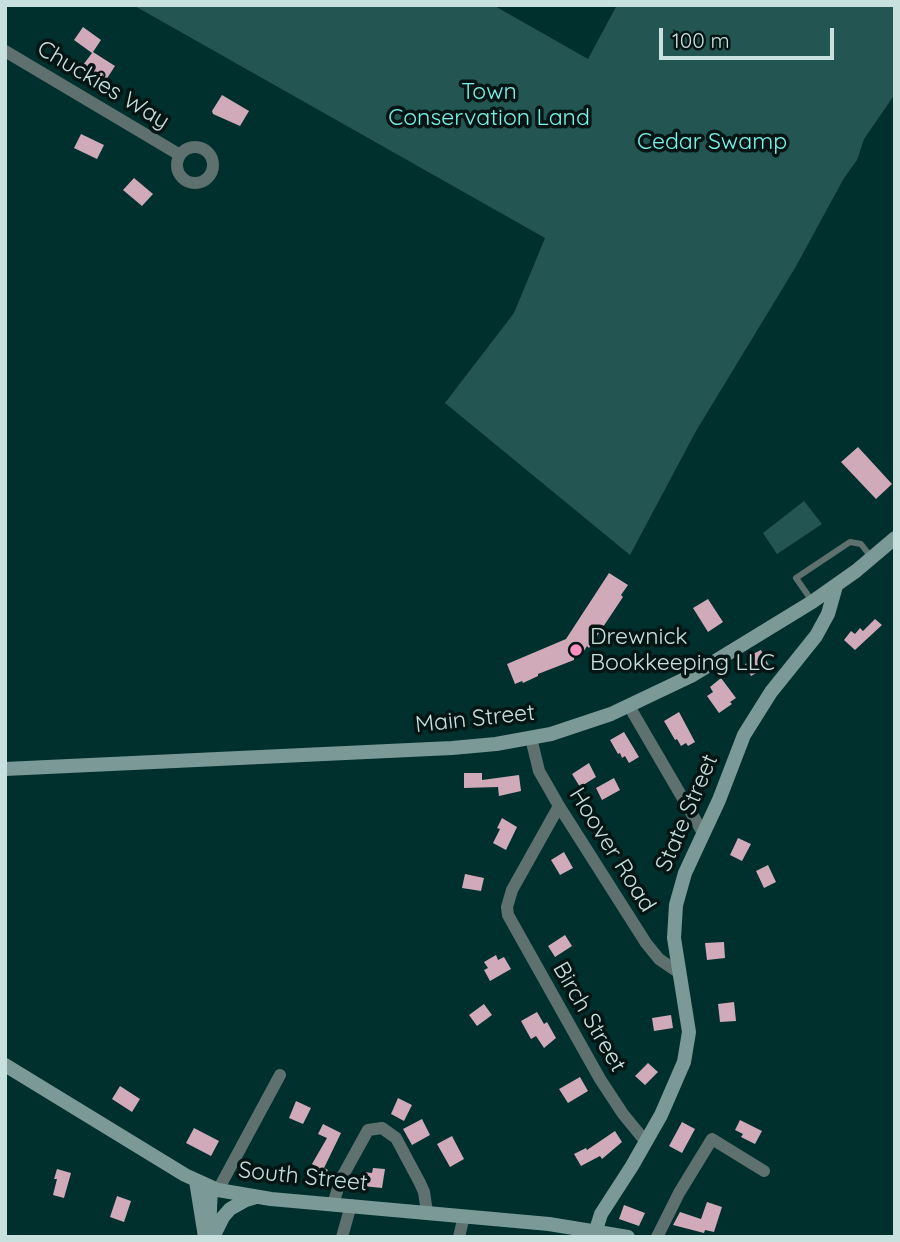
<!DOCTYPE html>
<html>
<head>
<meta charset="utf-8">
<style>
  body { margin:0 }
  #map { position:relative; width:900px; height:1242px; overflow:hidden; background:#00302e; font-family:Quicksand,sans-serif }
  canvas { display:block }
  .frame { position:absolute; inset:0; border:7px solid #c8e0de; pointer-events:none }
  .scale { position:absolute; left:659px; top:28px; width:175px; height:32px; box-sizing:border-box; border:4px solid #c8e0de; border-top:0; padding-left:9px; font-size:21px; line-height:24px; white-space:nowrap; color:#c8e0de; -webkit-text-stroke:5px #041514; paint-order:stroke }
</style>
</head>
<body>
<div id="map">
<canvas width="900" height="1242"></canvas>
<div class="frame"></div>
<div class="scale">100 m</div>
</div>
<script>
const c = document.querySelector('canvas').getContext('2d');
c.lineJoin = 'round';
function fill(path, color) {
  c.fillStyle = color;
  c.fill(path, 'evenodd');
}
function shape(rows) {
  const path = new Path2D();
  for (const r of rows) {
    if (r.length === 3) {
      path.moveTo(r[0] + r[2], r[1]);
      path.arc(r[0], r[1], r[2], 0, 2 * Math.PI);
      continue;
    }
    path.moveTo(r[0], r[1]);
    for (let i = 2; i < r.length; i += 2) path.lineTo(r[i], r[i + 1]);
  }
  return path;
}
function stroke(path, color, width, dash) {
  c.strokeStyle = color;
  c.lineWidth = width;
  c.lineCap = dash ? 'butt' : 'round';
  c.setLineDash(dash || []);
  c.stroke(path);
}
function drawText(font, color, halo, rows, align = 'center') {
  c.font = font + ' Quicksand,sans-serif';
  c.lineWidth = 7;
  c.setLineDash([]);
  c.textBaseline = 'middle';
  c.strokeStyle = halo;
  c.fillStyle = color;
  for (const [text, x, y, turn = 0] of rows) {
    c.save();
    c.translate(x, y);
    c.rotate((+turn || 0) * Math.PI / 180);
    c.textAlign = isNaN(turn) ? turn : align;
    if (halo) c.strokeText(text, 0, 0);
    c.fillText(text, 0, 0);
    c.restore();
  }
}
fill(shape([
  [133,5,493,5,588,59,617,5,895,5,895,94,864,139,857,160,844,178,795,268,696,431,630,555,445,403,514,313,545,238],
  [804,501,822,524,777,554,763,533]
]), '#235653');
fill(shape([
  [83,27,101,40,93,52,115,66,106,80,83,65,92,53,74,40],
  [222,95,249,111,240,126,213,114,212,111],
  [81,134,104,145,97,159,74,148],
  [134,178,153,194,142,206,123,190],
  [858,447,892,484,876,499,841,462],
  [609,573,628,585,621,595,623,597,589,648,587,646,582,654,574,658,574,660,538,674,538,676,523,683,522,681,515,684,507,664,566,639],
  [708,599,723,622,708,632,693,608],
  [875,619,882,625,855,650,844,640,851,631,855,634,860,628,863,631],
  [761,650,769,666,751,676,745,664,750,662,747,657],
  [721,678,736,698,730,702,732,704,719,713,707,696,713,692,710,687],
  [679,712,695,742,688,746,686,743,681,746,677,739,675,740,664,721],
  [624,732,639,757,629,763,625,756,622,758,620,753,618,754,610,740],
  [589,763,596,777,580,787,572,774],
  [464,773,482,773,482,780,519,775,521,791,499,796,498,787,464,788],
  [614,778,620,790,602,800,596,788],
  [502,818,517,827,506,850,493,843,500,829,497,828],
  [738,838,751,844,742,861,730,855],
  [564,852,573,868,560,875,551,860],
  [768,865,776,882,764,888,756,871],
  [465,874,484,878,481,891,462,888],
  [565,935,572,946,555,957,548,946],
  [724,942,725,958,707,960,705,943],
  [496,955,498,960,504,957,511,969,490,981,484,970,488,968,484,962],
  [734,1002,736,1021,720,1022,718,1004],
  [484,1004,492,1015,477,1026,469,1015],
  [537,1012,544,1024,547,1022,556,1038,544,1048,536,1036,531,1039,521,1021],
  [671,1015,673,1028,654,1031,652,1018],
  [648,1063,658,1072,645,1085,635,1076],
  [580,1077,588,1091,568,1103,559,1089],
  [120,1086,140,1099,132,1112,112,1099],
  [398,1098,412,1105,404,1121,391,1114],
  [296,1101,311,1108,303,1124,289,1118],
  [422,1119,430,1135,412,1145,403,1129],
  [740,1120,762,1131,755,1144,741,1137,743,1134,735,1130],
  [682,1122,695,1129,682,1153,669,1146],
  [323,1124,341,1133,324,1168,328,1170,319,1185,307,1178,315,1166,312,1164,327,1138,318,1134],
  [194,1128,219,1141,211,1156,186,1143],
  [615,1131,622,1142,602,1159,600,1156,581,1166,574,1154,586,1148,587,1150],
  [452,1136,464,1159,450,1167,437,1144],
  [373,1168,385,1169,382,1188,363,1186,364,1172,372,1173],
  [57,1169,71,1173,64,1198,53,1195,57,1179,54,1179],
  [117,1196,131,1201,124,1222,110,1217],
  [707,1202,722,1207,714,1232,705,1230,704,1233,673,1225,680,1212,701,1219],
  [624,1205,645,1213,639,1226,619,1219]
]), '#d1aaba');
stroke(shape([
  [812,601,796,578,850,542,861,544,871,557]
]), '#5e716f', 6);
stroke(shape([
  [5,51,180,155],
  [195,165,18],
  [629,706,703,833],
  [531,738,539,771,559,806,646,943,659,959,678,972],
  [559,806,512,890,507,907,508,915,600,1079,623,1114,646,1142],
  [218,1190,280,1075],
  [333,1204,341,1179,368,1130,382,1128,396,1138,420,1183,424,1192,427,1212],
  [342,1237,351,1205],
  [459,1237,464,1216],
  [657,1237,679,1193,712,1139,764,1171]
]), '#5e716f', 12);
stroke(shape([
  [5,769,452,748,496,744,551,734,611,714,691,676,812,602,856,571,895,538],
  [5,1065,185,1175,218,1190,271,1199,549,1224,628,1237],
  [196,1181,205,1237],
  [596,1230,601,1214,632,1166,661,1115,684,1062,689,1032,674,938,676,905,685,873,719,800,744,735,771,692,816,636,828,614,836,586],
  [209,1232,211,1187],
  [213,1237,223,1217,230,1209,246,1200,256,1197]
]), '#7b9a97', 14);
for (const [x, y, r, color] of [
  [576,650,7,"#fc8fc1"]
]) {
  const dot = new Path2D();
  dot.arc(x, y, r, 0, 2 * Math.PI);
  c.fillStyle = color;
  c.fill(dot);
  stroke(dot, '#041514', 2.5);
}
drawText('23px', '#c8e0de', '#041514', [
  ["Chuckies Way",103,85,31],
  ["Main Street",475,719,-6],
  ["State Street",687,813,-67],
  ["Hoover Road",612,850,58],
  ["Birch Street",589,1017,60],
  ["South Street",303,1177,6]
]);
drawText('23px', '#7bf1ea', '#041514', [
  ["Town",489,92],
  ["Conservation Land",489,118],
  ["Cedar Swamp",712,142]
]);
drawText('23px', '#c8e0de', '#041514', [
  ["Drewnick",590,637],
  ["Bookkeeping LLC",590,663]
], 'left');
</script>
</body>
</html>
